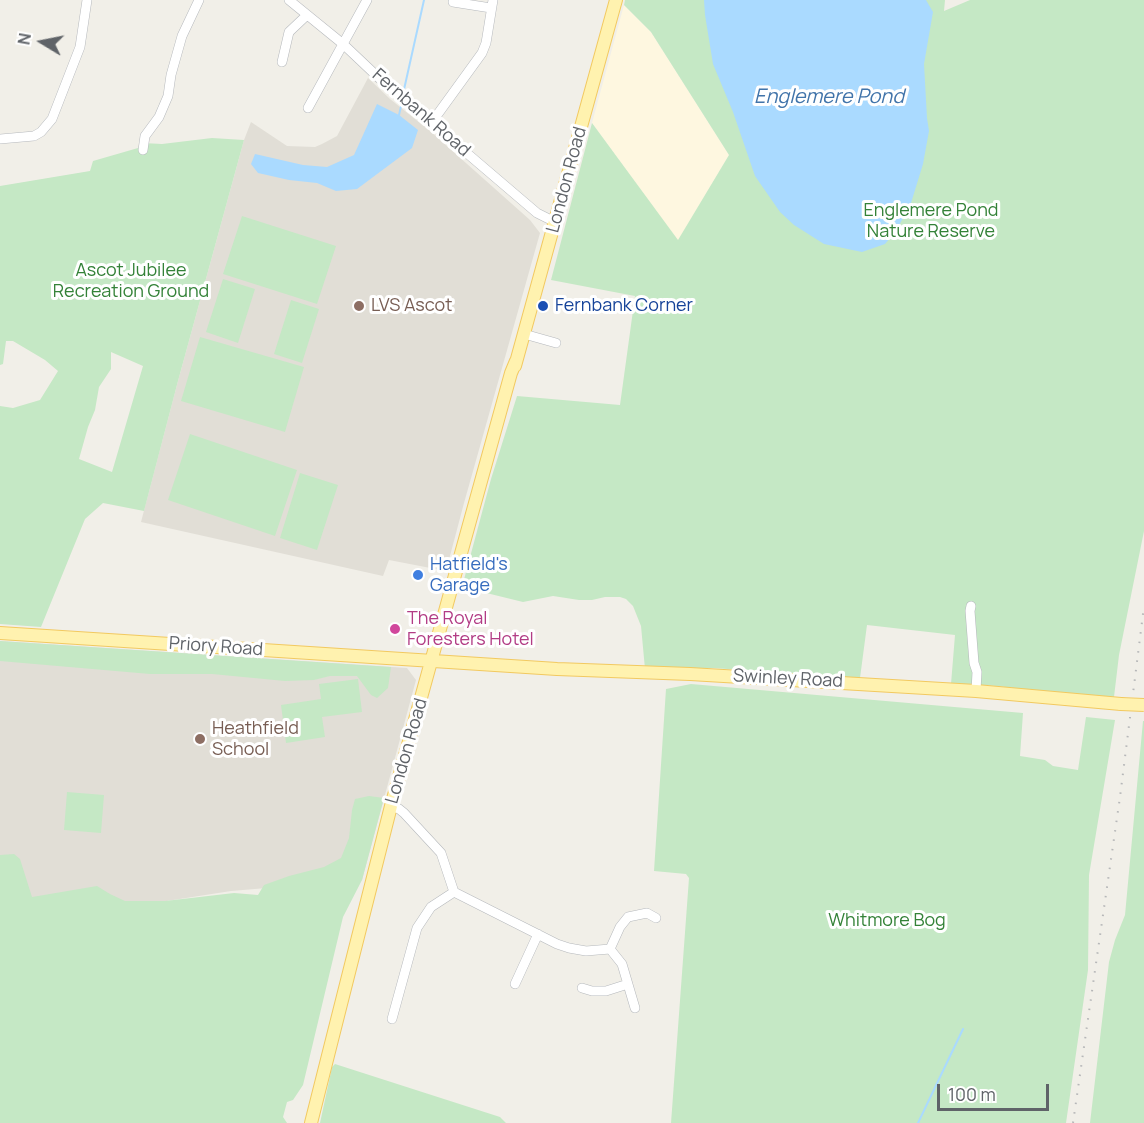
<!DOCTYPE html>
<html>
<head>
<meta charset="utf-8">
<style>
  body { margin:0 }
  #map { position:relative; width:1144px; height:1123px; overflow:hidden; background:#f1efe8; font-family:Manrope,sans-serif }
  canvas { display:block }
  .north { position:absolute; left:12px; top:12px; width:60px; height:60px; -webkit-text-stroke:4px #fff; paint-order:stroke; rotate:280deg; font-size:16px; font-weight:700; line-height:24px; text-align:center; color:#5f6368 }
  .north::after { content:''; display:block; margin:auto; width:21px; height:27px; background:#5f6368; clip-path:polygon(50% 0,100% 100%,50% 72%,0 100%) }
  .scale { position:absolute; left:937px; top:1084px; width:112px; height:27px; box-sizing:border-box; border:3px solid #5f6368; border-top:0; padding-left:8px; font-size:18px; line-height:21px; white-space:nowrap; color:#5f6368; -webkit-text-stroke:4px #fff; paint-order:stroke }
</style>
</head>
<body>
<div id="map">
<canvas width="1144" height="1123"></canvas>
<div class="north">N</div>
<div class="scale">100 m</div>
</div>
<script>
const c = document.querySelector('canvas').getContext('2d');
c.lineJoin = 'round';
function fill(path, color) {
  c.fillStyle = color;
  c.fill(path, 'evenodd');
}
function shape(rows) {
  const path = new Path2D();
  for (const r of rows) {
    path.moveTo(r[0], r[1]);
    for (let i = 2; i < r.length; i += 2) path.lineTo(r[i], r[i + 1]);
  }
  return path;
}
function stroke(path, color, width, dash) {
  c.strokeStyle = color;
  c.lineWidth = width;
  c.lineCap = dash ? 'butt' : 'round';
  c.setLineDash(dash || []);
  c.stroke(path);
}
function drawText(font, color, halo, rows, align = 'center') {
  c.font = font + ' Manrope,sans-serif';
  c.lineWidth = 6;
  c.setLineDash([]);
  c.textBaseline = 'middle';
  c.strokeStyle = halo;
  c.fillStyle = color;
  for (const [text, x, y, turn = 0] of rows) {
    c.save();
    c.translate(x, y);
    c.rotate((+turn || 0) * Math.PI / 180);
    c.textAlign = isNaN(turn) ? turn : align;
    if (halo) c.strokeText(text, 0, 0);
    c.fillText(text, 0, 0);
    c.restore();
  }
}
fill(shape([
  [624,5,651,32,729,155,678,241,592,123]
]), '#fef7e0');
fill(shape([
  [368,78,390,99,430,131,530,220,540,233,464,503,446,571,389,560,383,576,141,522,178,381,244,140,251,122,287,146,315,147,322,144,337,136],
  [0,641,407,668,416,680,362,880,231,891,0,927]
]), '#e1ded6');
fill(shape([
  [625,0,945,0,944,11,970,0,1144,0,1144,531,1119,655,1114,697,1063,694,997,686,951,684,955,635,867,625,860,678,713,668,645,669,641,626,633,606,626,599,620,597,605,597,592,600,579,600,553,596,523,602,462,587,491,479,517,396,620,405,635,296,551,280,592,123,678,240,729,155,651,32,624,5],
  [212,138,244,140,178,381,144,511,103,503,85,519,41,627,0,624,0,406,13,408,40,400,58,371,45,360,13,341,6,341,3,364,0,365,0,186,90,171,93,161,138,148,143,143,162,144],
  [111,352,143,366,112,472,79,459,88,427,95,410,99,387,111,369],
  [242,216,336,246,317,304,223,274],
  [223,279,255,289,238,343,206,332],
  [291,300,319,309,302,363,274,354],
  [200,337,304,367,285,432,181,401],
  [190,434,297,470,275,536,168,500],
  [300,473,338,485,317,550,280,538],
  [0,641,391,667,388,688,377,698,371,695,357,676,330,676,314,680,285,681,212,674,150,674,0,661],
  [358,679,362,712,322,717,325,737,286,743,281,705,321,699,319,684],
  [691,684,1023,713,1020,756,1045,760,1053,766,1078,770,1086,717,1115,720,1089,875,1088,970,1066,1123,671,1123,689,878,686,874,654,871,666,689],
  [1143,721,1144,721,1144,1123,1090,1123,1109,962,1115,940,1125,915],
  [67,792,104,795,101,833,64,830],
  [369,796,384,798,362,880,343,917,303,1085,293,1100,287,1102,283,1117,287,1123,0,1123,0,855,14,854,20,859,32,897,97,886,110,894,125,901,165,901,234,893,258,895,264,885,289,876,324,867,341,858,349,838,352,810,355,799],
  [335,1064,500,1117,506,1123,320,1123,332,1067]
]), '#c5e8c5');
fill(shape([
  [704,0,926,0,933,12,924,64,927,118,929,131,923,164,911,203,896,231,885,244,862,252,824,244,794,225,780,212,755,176,733,112,713,64,705,15],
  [377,104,399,115,418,130,412,148,357,189,336,191,317,183,289,180,258,173,251,164,255,154,303,165,327,167,354,155]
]), '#aadaff');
stroke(shape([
  [403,94,424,0],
  [399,115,402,102],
  [918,1123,963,1029]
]), '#aadaff', 2);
const minor = shape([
  [289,0,343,44,380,79,537,213,555,222],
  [453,2,491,8],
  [282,62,289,32,307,15],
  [308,108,367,0],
  [432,122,482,53,486,43,493,0],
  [0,139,34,136,41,132,52,119,80,47,87,0],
  [143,150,145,136,159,117,168,96,171,75,182,36,199,0],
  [524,334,556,343],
  [971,606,970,611,974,663,977,672,976,691],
  [391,806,399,809,404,813,441,853,454,892,557,944,569,948,586,951,610,949],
  [610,949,620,927,628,917,647,913,656,918],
  [610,949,622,964,635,1008],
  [515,984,538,934],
  [582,988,592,991,606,991,628,984],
  [392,1019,417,928,431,907,454,892]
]);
const major = shape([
  [515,366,616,0],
  [0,633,557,669,690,674,976,691,1121,704],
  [311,1123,391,806,511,373,516,361]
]);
stroke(minor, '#b5b8bc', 10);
stroke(major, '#f2c960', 14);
stroke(minor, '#fff', 9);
stroke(major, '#fff2af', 12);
stroke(shape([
  [1073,1123,1120,797,1144,606]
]), '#b6b7b8', 2, [1.5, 8]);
const majorBridge = shape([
  [1121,704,1144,705]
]);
stroke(majorBridge, '#f2c960', 14, []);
stroke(majorBridge, '#fff2af', 12);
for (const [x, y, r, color] of [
  [359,306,6,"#8d6e63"],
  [543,306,6,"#1a4fb4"],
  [418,575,6,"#3f7fe0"],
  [395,629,6,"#d1479c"],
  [200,739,6,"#8d6e63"]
]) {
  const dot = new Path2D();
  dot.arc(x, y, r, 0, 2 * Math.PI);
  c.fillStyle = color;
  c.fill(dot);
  stroke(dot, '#fff', 2);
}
drawText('18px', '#5f6368', '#fff', [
  ["Fernbank Road",421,113,41],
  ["London Road",567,180,-75],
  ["Priory Road",216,647,4],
  ["Swinley Road",788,679,3],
  ["London Road",407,751,-74]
]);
drawText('18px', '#348238', '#fff', [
  ["Englemere Pond",931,211],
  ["Nature Reserve",931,232],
  ["Ascot Jubilee",131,271],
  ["Recreation Ground",131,292],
  ["Whitmore Bog",887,921]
]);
drawText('18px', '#785e54', '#fff', [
  ["LVS Ascot",371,306],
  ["Heathfield",212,729],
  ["School",212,750]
], 'left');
drawText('18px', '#164399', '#fff', [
  ["Fernbank Corner",555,306]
], 'left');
drawText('18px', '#366cbe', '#fff', [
  ["Hatfield's",430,565],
  ["Garage",430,586]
], 'left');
drawText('18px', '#b23c85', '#fff', [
  ["The Royal",407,619],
  ["Foresters Hotel",407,640]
], 'left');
drawText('italic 20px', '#4174aa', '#fff', [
  ["Englemere Pond",829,97]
]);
</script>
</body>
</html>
